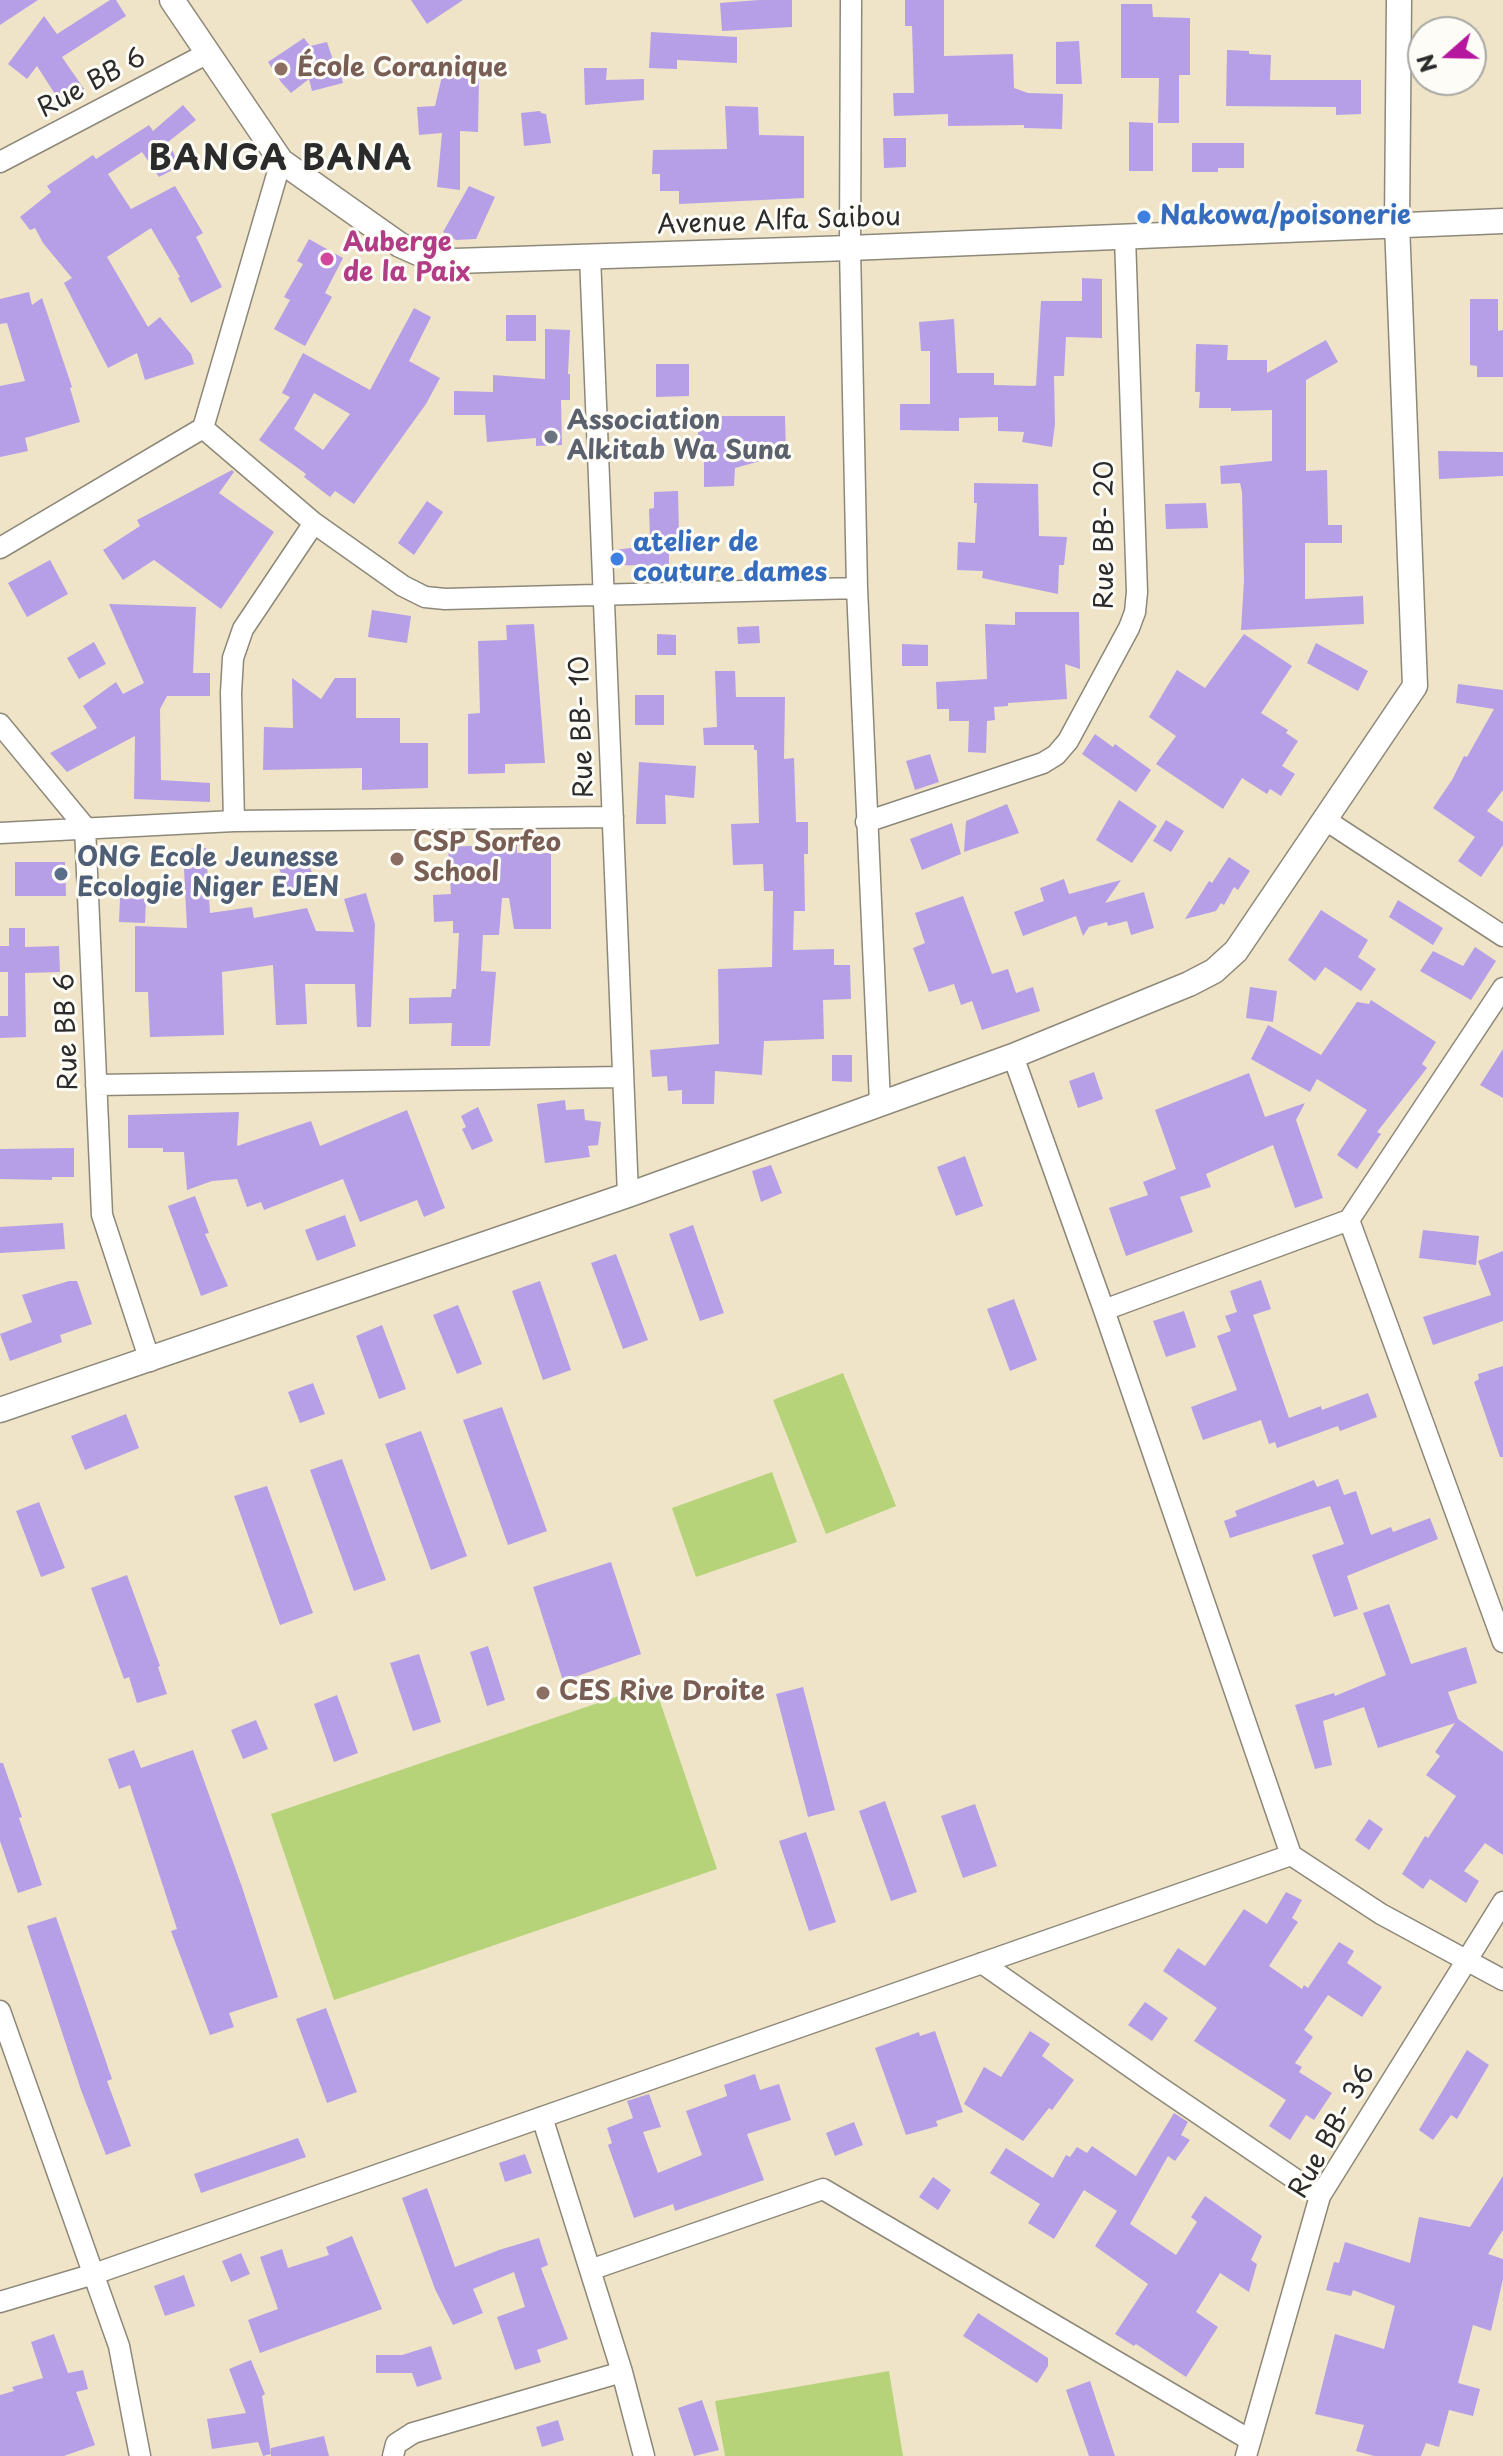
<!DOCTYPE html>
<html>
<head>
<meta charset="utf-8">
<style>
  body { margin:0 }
  #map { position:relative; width:1503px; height:2456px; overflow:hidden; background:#efe4c7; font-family:"Playpen Sans",sans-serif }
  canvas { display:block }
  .north { position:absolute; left:1407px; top:16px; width:80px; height:80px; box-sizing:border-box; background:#fdfcf7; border:2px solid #a9a8a5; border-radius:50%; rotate:250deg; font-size:22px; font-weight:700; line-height:32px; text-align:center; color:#2b2b2b }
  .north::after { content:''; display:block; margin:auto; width:28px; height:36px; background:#b5179e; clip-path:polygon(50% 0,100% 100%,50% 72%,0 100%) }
</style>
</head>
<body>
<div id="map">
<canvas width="1503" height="2456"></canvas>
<div class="north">N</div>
</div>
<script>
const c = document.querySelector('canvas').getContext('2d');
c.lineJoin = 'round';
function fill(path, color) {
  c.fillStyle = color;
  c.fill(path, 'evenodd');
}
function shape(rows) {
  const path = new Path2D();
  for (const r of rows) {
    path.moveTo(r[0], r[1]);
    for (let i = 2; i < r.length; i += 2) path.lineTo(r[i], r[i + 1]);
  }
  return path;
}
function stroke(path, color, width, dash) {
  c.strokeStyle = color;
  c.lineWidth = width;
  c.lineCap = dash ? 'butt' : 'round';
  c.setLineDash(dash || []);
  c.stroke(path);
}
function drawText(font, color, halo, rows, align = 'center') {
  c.font = font + ' "Playpen Sans",sans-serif';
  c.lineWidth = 6;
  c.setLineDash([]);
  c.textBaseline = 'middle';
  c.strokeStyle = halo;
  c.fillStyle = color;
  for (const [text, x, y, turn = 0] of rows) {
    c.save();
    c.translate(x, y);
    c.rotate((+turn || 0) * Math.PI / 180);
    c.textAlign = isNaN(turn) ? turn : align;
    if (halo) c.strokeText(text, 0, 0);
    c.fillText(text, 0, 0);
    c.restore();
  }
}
fill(shape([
  [843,1373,896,1506,826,1534,773,1400],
  [772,1472,797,1542,696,1577,672,1508],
  [654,1684,717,1869,334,2000,271,1814],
  [889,2371,903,2456,725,2456,715,2401]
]), '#b6d379');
fill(shape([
  [0,0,38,0,0,25],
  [110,0,116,0,126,16,62,57,84,89,62,105,37,66,27,79,8,64,44,16,57,34],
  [411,0,463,0,427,24],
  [759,0,792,0,792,27,722,31,720,3],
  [905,0,944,0,944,56,1013,54,1014,88,1028,93,1063,94,1062,129,1024,128,1024,125,948,126,948,114,894,116,893,93,914,93,912,26,905,26],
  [1121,4,1152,4,1153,17,1190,18,1190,75,1179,75,1179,123,1158,123,1159,78,1121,78],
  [651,32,737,37,737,63,677,60,677,69,649,68],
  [304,38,310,46,327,42,333,60,337,59,343,83,312,91,309,79,291,93,281,82,268,62],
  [1079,41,1082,84,1056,84,1056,42],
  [1227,50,1249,51,1249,54,1271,55,1270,80,1361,80,1361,114,1336,115,1336,107,1226,106],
  [584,68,607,68,606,80,644,79,644,100,585,105],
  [443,72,479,79,478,132,460,131,460,190,437,187,442,133,419,135,417,107,435,106],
  [183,105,196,120,168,142,180,166,159,177,142,152,108,174,131,209,175,186,203,233,196,237,222,287,191,303,178,278,180,277,151,228,107,257,148,327,160,317,191,354,194,364,145,380,137,353,108,368,64,283,72,278,43,243,35,228,30,230,20,217,51,192,47,186,93,155,96,159,149,125,153,131],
  [725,106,758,107,759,135,804,136,804,198,679,204,679,191,660,191,660,174,652,174,653,150,727,149],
  [540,111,541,113,546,114,551,143,524,146,521,113],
  [1129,122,1153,123,1153,171,1129,171],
  [883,138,906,138,906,167,884,168],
  [1192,143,1244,143,1244,168,1218,168,1218,172,1192,172],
  [469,186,495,197,476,239,456,240,443,232],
  [309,239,343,258,325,293,332,297,305,346,274,329,290,300,284,297,303,264,297,261],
  [1082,278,1102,279,1102,338,1066,337,1064,376,1054,376,1055,424,1052,447,1022,442,1024,432,998,431,998,417,959,418,959,431,900,430,900,404,930,404,930,351,921,351,919,322,954,319,957,373,994,373,994,385,1034,386,1036,385,1041,301,1082,301],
  [29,292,32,305,42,298,72,387,70,388,80,422,25,438,28,451,0,457,0,386,25,381,7,323,0,324,0,299],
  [1470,299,1498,299,1498,331,1503,330,1503,377,1477,377,1477,366,1470,365],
  [414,308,431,317,409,361,440,378,426,404,354,504,335,491,330,497,304,477,306,474,259,440,290,397,282,393,303,353,370,390],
  [314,393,350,414,323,450,294,429],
  [506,315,536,315,536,341,506,341],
  [545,329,570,330,568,374,570,374,570,400,561,400,562,445,536,446,536,438,487,442,485,415,454,415,454,391,493,392,493,375,545,379],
  [1326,340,1338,362,1306,380,1306,471,1327,470,1328,525,1342,525,1342,543,1305,543,1305,599,1363,596,1364,624,1241,630,1244,581,1242,492,1240,483,1221,484,1220,466,1272,461,1272,410,1231,411,1231,408,1199,408,1200,392,1195,392,1196,344,1228,345,1227,360,1267,360,1267,373],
  [656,364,689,364,689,396,656,397],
  [698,416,785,416,786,454,735,468,734,486,704,487,704,445,698,445],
  [1438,451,1503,452,1503,476,1439,479],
  [232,470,234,472,219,493,274,532,221,609,154,560,123,580,103,550,140,526,137,520],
  [974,483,1038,484,1039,536,1067,537,1064,565,1059,565,1058,594,982,578,983,571,957,570,958,542,975,543,977,503,974,503],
  [678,491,679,535,669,535,669,566,616,565,615,550,645,546,645,538,650,538,649,509,654,508,654,492],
  [427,501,443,512,414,555,398,543],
  [1206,503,1208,528,1166,529,1165,504],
  [50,560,68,594,27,617,8,583],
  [109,604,196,607,193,673,210,673,210,696,167,696,160,709,161,780,210,783,210,802,134,799,135,736,67,772,50,753,97,728,83,706,116,682,123,694,144,683],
  [372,610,411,616,407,643,368,637],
  [1015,612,1079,612,1080,669,1065,664,1067,699,1008,703,1008,706,994,707,995,720,987,721,986,753,968,752,969,721,949,721,949,709,937,709,936,682,987,679,985,624,1015,625],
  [534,624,545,763,505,764,505,773,468,774,468,714,480,713,478,641,507,640,506,625],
  [759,626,760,643,738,644,737,627],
  [657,634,676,635,676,655,657,655],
  [1244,634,1292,666,1261,713,1288,730,1286,733,1298,741,1282,766,1295,774,1281,796,1270,789,1267,794,1242,778,1223,809,1156,764,1176,736,1149,717,1177,670,1205,688],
  [94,642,106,664,79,679,67,658],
  [1316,643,1368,671,1358,691,1307,663],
  [902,644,928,645,928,666,902,666],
  [715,671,735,671,736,697,785,697,784,759,794,758,796,822,808,822,808,854,804,854,805,911,794,911,793,950,834,949,834,965,850,965,851,999,823,1000,824,1039,764,1041,762,1075,715,1071,714,1104,682,1104,682,1090,668,1091,667,1076,652,1077,650,1050,719,1044,718,969,772,967,773,891,764,891,763,864,733,865,731,824,759,823,757,750,754,750,754,745,704,745,703,728,717,727],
  [292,678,321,699,335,678,356,678,356,718,400,718,400,743,428,743,428,788,362,790,362,768,263,770,264,727,293,728],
  [1458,684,1503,690,1503,790,1487,811,1503,822,1503,845,1481,877,1458,861,1475,837,1433,808,1452,780,1464,756,1467,757,1494,709,1456,703],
  [635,695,664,695,664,725,635,725],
  [1095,734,1113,747,1115,744,1151,770,1136,792,1082,754],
  [930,754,939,782,915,790,906,761],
  [639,762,696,766,694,798,665,795,666,824,636,824],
  [1119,800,1157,826,1132,863,1096,840],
  [1007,804,1019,833,964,852,966,821],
  [1166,820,1184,831,1171,852,1153,841],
  [952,823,961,854,922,870,910,839],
  [517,844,517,853,551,853,551,929,514,929,509,898,502,898,499,935,483,935,481,971,496,972,490,1046,451,1046,452,1023,409,1024,409,998,451,997,452,989,456,989,459,933,453,933,453,921,434,922,433,895,451,894,448,847],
  [206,848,210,913,252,907,254,918,307,908,316,931,354,932,344,899,366,893,375,924,371,1027,357,1027,355,984,305,984,307,1024,276,1025,273,965,222,972,224,1035,150,1037,148,992,135,992,135,926,187,928,183,849],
  [306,856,315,881,288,891,278,866],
  [1229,857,1250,871,1238,890,1234,887,1224,905,1221,903,1216,911,1185,919,1209,881,1212,883],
  [15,862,65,862,66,896,15,896],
  [1064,879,1069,894,1121,880,1105,903,1144,892,1154,928,1131,935,1127,921,1108,926,1107,922,1089,927,1083,936,1076,916,1023,936,1014,912,1044,901,1040,888],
  [963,896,992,974,1008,969,1016,993,1033,987,1040,1011,982,1030,972,1001,961,1005,954,984,929,992,913,948,925,943,915,913],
  [120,898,146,899,145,923,119,922],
  [1398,900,1443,928,1433,945,1389,917],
  [1321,910,1368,940,1358,957,1376,969,1361,991,1325,967,1315,981,1288,960],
  [9,928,25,928,25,947,59,946,60,972,25,973,26,1037,0,1038,0,1016,8,1016,8,972,0,972,0,946,9,946],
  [1475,947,1496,961,1471,1000,1420,971,1433,951,1463,966],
  [1250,987,1277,991,1273,1022,1246,1018],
  [1371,1000,1436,1042,1422,1064,1427,1068,1377,1132,1381,1134,1357,1169,1337,1155,1367,1110,1317,1079,1310,1092,1251,1059,1268,1025,1321,1055,1357,1002,1369,1004],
  [1503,1049,1503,1098,1480,1085],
  [832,1055,852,1055,852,1082,832,1081],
  [1094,1072,1103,1099,1078,1108,1069,1081],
  [1249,1073,1265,1117,1305,1103,1296,1120,1323,1198,1295,1208,1273,1145,1206,1174,1211,1187,1180,1197,1193,1232,1126,1256,1109,1208,1148,1195,1143,1182,1176,1169,1155,1110],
  [565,1100,566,1110,584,1109,585,1120,601,1122,598,1145,588,1146,590,1157,545,1163,537,1104],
  [478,1107,493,1141,472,1150,462,1129,466,1127,461,1116],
  [407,1110,445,1208,424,1217,417,1200,360,1222,343,1179,264,1210,261,1202,247,1207,237,1179,212,1181,187,1190,184,1152,163,1152,163,1148,128,1148,128,1115,239,1112,237,1146,311,1121,320,1146],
  [74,1148,74,1177,52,1177,52,1180,0,1179,0,1149],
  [965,1156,983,1206,956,1216,937,1167],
  [771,1165,782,1193,761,1202,752,1171],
  [195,1196,209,1233,205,1234,228,1286,201,1296,168,1206],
  [345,1215,356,1246,317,1261,305,1230],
  [63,1223,65,1249,0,1253,0,1227],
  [693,1225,724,1313,700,1321,669,1234],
  [1423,1230,1479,1236,1476,1265,1419,1258],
  [1503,1251,1503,1321,1433,1345,1423,1317,1491,1295,1478,1261],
  [616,1254,648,1340,623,1349,591,1263],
  [1261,1280,1271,1309,1253,1315,1289,1418,1321,1406,1322,1410,1368,1393,1377,1417,1340,1431,1338,1426,1277,1448,1275,1442,1269,1444,1261,1420,1203,1440,1191,1407,1237,1390,1217,1336,1231,1331,1225,1316,1237,1312,1230,1291],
  [69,1281,77,1281,92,1324,60,1335,62,1342,10,1361,0,1334,32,1322,22,1295],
  [540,1281,571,1370,543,1380,512,1291],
  [1014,1299,1037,1360,1010,1371,987,1309],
  [458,1305,482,1364,457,1374,433,1315],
  [1184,1311,1196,1347,1166,1357,1153,1321],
  [382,1325,406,1389,379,1399,356,1336],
  [1503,1366,1503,1457,1500,1457,1474,1382,1479,1379,1478,1374],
  [313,1383,325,1414,300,1423,288,1392],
  [502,1407,547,1531,508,1545,463,1420],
  [126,1414,139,1448,85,1470,71,1436],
  [421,1431,467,1556,431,1570,385,1444],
  [342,1459,386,1580,354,1591,310,1470],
  [1338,1479,1344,1495,1356,1491,1371,1535,1391,1527,1393,1532,1430,1518,1438,1539,1347,1576,1358,1609,1334,1617,1312,1555,1344,1544,1330,1506,1230,1538,1224,1521,1237,1516,1235,1511,1314,1480,1317,1487],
  [267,1486,313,1613,280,1625,234,1496],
  [39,1502,65,1568,41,1577,16,1511],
  [611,1562,641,1654,563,1681,533,1587],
  [127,1575,160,1666,158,1667,167,1694,137,1703,129,1677,124,1679,91,1588],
  [1389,1604,1411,1664,1466,1647,1477,1683,1448,1692,1458,1719,1503,1752,1503,1855,1485,1843,1464,1871,1479,1881,1466,1903,1430,1879,1423,1889,1402,1874,1425,1836,1428,1838,1456,1796,1426,1775,1440,1756,1435,1752,1455,1723,1378,1748,1364,1707,1323,1721,1332,1765,1315,1769,1295,1705,1334,1693,1335,1696,1386,1675,1363,1613],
  [488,1646,505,1700,487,1706,470,1652],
  [419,1654,441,1722,413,1731,390,1663],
  [803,1687,835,1810,808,1817,776,1694],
  [337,1695,358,1753,334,1762,314,1704],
  [256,1720,268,1749,243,1759,231,1730],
  [134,1750,141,1768,193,1750,242,1887,278,1997,229,2013,234,2027,210,2035,171,1931,177,1929,130,1785,119,1789,108,1759],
  [0,1763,3,1763,22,1817,19,1818,42,1885,18,1893,0,1841],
  [885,1801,917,1892,891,1901,859,1811],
  [975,1804,997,1866,963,1878,941,1816],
  [1369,1819,1383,1829,1369,1850,1355,1840],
  [806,1832,836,1922,809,1931,779,1841],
  [1286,1892,1302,1900,1292,1918,1298,1922,1269,1966,1302,1989,1304,1985,1308,1988,1339,1942,1354,1951,1347,1963,1382,1987,1362,2017,1328,1995,1304,2030,1313,2037,1295,2063,1302,2067,1299,2072,1332,2093,1314,2120,1306,2115,1290,2140,1269,2126,1286,2100,1194,2041,1217,2008,1163,1971,1178,1948,1205,1966,1244,1909,1267,1924],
  [56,1917,112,2079,107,2081,131,2146,106,2155,81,2090,27,1926],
  [1145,2002,1168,2018,1152,2041,1128,2025],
  [326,2008,357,2092,327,2103,296,2019],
  [935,2031,963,2112,936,2121,938,2126,906,2135,875,2048,919,2032,920,2036],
  [1030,2031,1050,2044,1042,2056,1074,2080,1052,2110,1049,2108,1023,2141,964,2104,984,2067,1001,2077],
  [1467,2050,1489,2065,1457,2119,1451,2115,1433,2140,1419,2130],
  [755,2074,760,2090,779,2084,791,2120,747,2134,764,2180,675,2211,673,2204,634,2218,608,2145,612,2143,607,2128,633,2118,627,2101,649,2094,661,2127,643,2132,658,2173,702,2155,686,2111,727,2096,724,2085],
  [1174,2113,1188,2122,1181,2135,1190,2140,1175,2161,1168,2156,1130,2224,1176,2255,1197,2222,1191,2217,1205,2196,1262,2236,1251,2260,1257,2264,1249,2292,1220,2273,1196,2312,1218,2327,1186,2377,1136,2344,1134,2346,1115,2334,1148,2284,1095,2246,1117,2211,1084,2190,1054,2239,1028,2223,1040,2204,990,2173,1006,2148,1053,2178,1066,2155,1070,2157,1077,2147,1087,2153,1092,2146,1136,2176],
  [854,2122,863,2145,835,2156,826,2133],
  [298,2138,306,2157,201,2193,194,2174],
  [525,2154,532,2173,505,2182,499,2163],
  [1503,2176,1503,2230,1488,2254,1503,2259,1503,2279,1491,2331,1473,2325,1458,2383,1480,2389,1473,2416,1449,2410,1439,2447,1426,2443,1421,2456,1374,2456,1356,2451,1364,2425,1315,2414,1335,2334,1384,2349,1395,2306,1353,2290,1351,2296,1326,2290,1334,2262,1339,2263,1345,2242,1410,2263,1419,2217,1470,2227],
  [933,2177,951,2190,938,2210,919,2197],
  [427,2188,455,2267,499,2250,539,2238,548,2265,541,2268,568,2339,537,2350,541,2362,515,2370,497,2317,525,2307,514,2272,473,2289,483,2313,453,2325,435,2289,402,2198],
  [352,2236,382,2309,260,2353,248,2320,278,2309,260,2257,282,2249,288,2268,329,2255,326,2247],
  [241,2253,250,2274,231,2282,222,2261],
  [184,2275,195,2306,165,2316,154,2286],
  [978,2313,1048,2358,1048,2366,1037,2383,963,2336],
  [54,2334,68,2373,83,2370,88,2389,76,2392,95,2445,64,2456,0,2456,0,2395,14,2391,12,2387,43,2378,31,2342],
  [431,2346,442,2379,417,2387,412,2373,376,2373,376,2355,402,2355],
  [251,2360,265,2394,262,2396,271,2454,263,2456,258,2442,212,2449,207,2419,246,2413,229,2369],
  [1090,2381,1115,2456,1089,2456,1066,2390],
  [702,2400,719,2450,694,2456,678,2408],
  [558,2420,564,2440,542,2447,536,2427],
  [324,2436,329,2456,271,2456,271,2448]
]), '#b69fe6');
const minor = shape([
  [851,0,850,248,857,588,880,1103],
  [0,162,208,53],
  [590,256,628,1195],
  [203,428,314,523,403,586,425,597,445,599,857,588],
  [0,548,203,428,281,161],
  [0,724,85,827,102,1215,150,1361],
  [1324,819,1503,936],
  [234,821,231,693,233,658,243,629,314,523],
  [866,822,1043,763,1056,755,1068,741,1129,628,1135,612,1137,592,1125,237],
  [0,833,234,821,613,817],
  [1503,988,1349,1220,1503,1642],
  [1013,1056,1104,1310,1291,1855,1381,1914,1503,1980],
  [96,1085,623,1077],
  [1104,1310,1349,1220],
  [982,1963,1155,2084,1320,2196],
  [0,2011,119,2346,140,2456],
  [542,2117,622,2372,644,2456],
  [590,2270,823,2189,1250,2440],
  [0,2302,94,2274,1291,1855],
  [393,2456,396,2444,413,2433,622,2372],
  [1246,2456,1320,2196,1503,1902]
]);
const tertiary = shape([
  [172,0,281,161,400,245,427,257,455,261,850,248,1503,221],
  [0,1410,628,1195,1013,1056,1189,984,1214,971,1236,951,1415,686,1397,224,1399,0]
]);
stroke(minor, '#8d8879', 23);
stroke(tertiary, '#8d8879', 27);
stroke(minor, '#fff', 20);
stroke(tertiary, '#fff', 24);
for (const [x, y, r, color] of [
  [281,69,8,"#8d6e63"],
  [1144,217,8,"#3f7fe0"],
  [327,259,8,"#d1479c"],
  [551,437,8,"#6b7280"],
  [617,559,8,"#3f7fe0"],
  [397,859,8,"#8d6e63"],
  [61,874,8,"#5c6f8a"],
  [543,1693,8,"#8d6e63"]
]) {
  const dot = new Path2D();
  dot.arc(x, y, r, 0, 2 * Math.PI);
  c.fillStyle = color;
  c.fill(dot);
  stroke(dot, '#fdfcf7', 3);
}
drawText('bold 26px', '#785e54', '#fdfcf7', [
  ["École Coranique",297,69],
  ["CSP Sorfeo",413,844],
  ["School",413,874],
  ["CES Rive Droite",559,1693]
], 'left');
drawText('26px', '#2b2b2b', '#fdfcf7', [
  ["Rue BB 6",92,84,-28],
  ["Avenue Alfa Saibou",779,222,-2],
  ["Rue BB- 20",1106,535,-90],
  ["Rue BB- 10",583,727,-92],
  ["Rue BB 6",68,1032,-92],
  ["Rue BB- 36",1333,2132,-61]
]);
drawText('bold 26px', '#366cbe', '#fdfcf7', [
  ["Nakowa/poisonerie",1160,217],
  ["atelier de",633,544],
  ["couture dames",633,574]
], 'left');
drawText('bold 26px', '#b23c85', '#fdfcf7', [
  ["Auberge",343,244],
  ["de la Paix",343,274]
], 'left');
drawText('bold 26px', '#5b616d', '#fdfcf7', [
  ["Association",567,422],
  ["Alkitab Wa Suna",567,452]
], 'left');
drawText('bold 26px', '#4e5e75', '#fdfcf7', [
  ["ONG Ecole Jeunesse",77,859],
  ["Ecologie Niger EJEN",77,889]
], 'left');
c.letterSpacing = '2px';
drawText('bold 34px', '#2b2b2b', '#fdfcf7', [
  ["BANGA BANA",281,161]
]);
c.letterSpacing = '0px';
</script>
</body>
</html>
